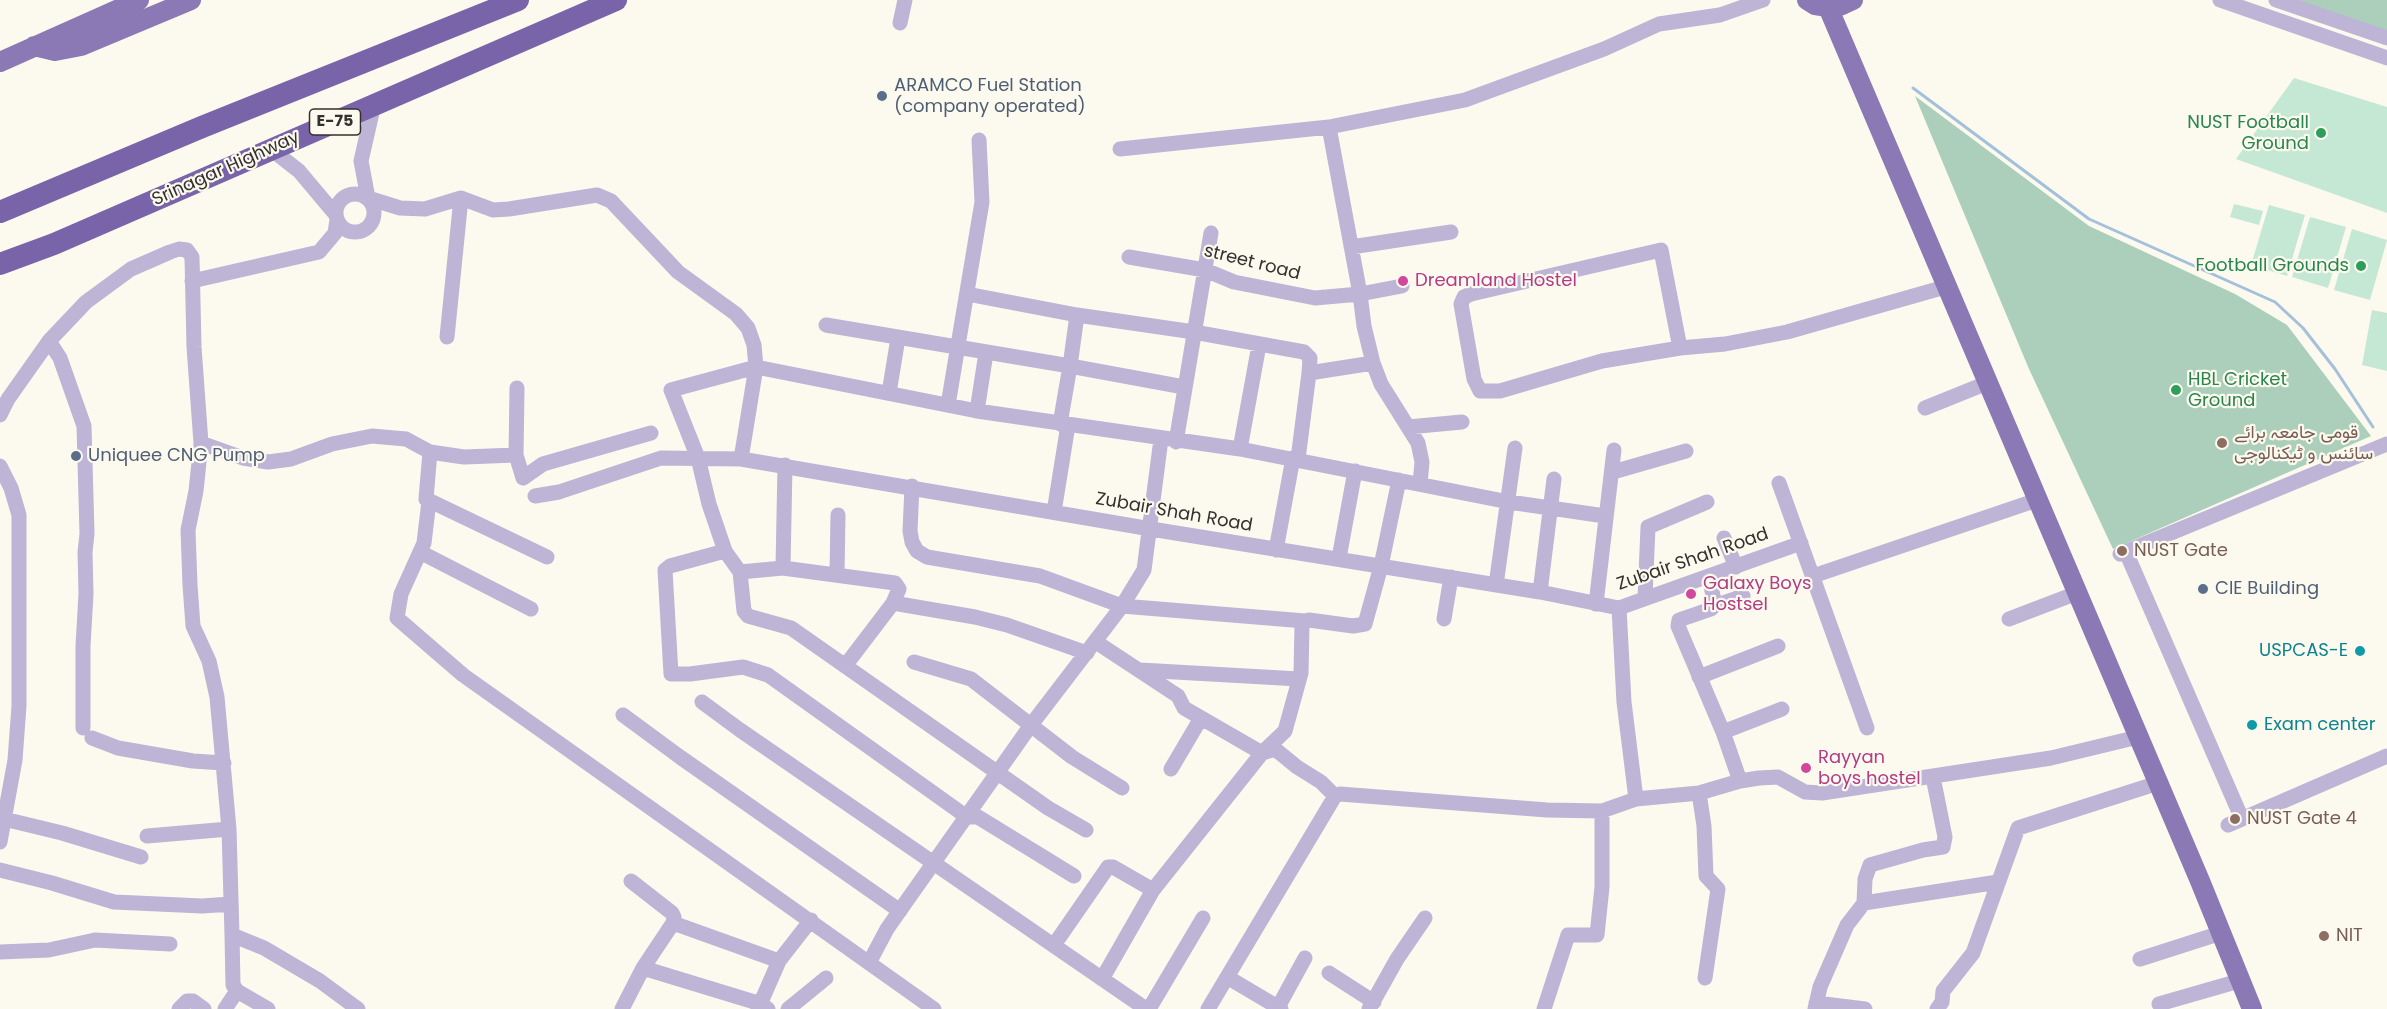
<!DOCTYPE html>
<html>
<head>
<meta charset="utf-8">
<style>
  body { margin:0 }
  canvas { display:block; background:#fcf9ee }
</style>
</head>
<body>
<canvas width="2387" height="1009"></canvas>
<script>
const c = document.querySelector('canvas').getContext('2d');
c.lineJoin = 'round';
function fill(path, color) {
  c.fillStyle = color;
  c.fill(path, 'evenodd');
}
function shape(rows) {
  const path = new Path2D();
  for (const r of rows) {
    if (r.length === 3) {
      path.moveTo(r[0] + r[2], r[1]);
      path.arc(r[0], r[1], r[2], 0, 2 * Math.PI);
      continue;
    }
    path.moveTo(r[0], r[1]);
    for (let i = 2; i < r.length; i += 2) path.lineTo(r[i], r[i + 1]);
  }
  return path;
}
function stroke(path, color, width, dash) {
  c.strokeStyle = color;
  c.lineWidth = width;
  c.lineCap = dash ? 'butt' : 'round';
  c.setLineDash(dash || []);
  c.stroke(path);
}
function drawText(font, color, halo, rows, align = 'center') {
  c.font = font + ' Poppins,Vazirmatn,sans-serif';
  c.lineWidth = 4.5;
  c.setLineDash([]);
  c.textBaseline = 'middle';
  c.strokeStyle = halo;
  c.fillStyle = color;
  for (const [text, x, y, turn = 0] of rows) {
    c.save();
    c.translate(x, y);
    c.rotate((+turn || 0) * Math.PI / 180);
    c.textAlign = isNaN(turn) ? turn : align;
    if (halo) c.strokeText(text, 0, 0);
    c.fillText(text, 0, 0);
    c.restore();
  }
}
fill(shape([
  [2294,78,2387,107,2387,213,2236,159],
  [2234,204,2263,211,2259,225,2230,217],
  [2269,205,2305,215,2287,276,2251,265],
  [2310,217,2346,227,2328,288,2292,277],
  [2352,229,2387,240,2370,300,2334,290],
  [2372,310,2387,313,2387,371,2362,365]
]), '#c5e8d4');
fill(shape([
  [2296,0,2387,0,2387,31],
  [1915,96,2089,226,2235,294,2287,325,2371,436,2113,549,2029,369]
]), '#abcfba');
stroke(shape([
  [1913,88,2089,219,2275,302,2303,328,2335,369,2373,427]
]), '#a4c0db', 3);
stroke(shape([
  [2220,0,2387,58],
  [2276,0,2387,38],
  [900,23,905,0],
  [374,104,361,161,368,198,400,208,425,209,461,198,493,210,509,209,597,195,611,201,678,272,736,314,748,328,754,345,756,367,741,459],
  [1329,127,1360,294,1364,326,1373,363,1381,384,1418,443,1422,462,1420,484],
  [271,149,299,171,336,215],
  [1120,149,1329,127,1465,100,1604,49,1659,24,1720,15,1763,0],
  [355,213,19],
  [1351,247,1451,232],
  [1129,257,1205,270,1234,282,1315,298,1360,294,1402,286],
  [192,281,319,252,335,233,337,220],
  [967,294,1077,315,1194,332,1304,352,1310,358,1309,373,1373,363],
  [826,325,1070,366,1077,315],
  [447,337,461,198],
  [49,341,60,358,84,426,87,534,85,552,86,594,83,646,83,728],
  [1680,348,1661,250,1471,294,1464,297,1461,304,1474,379,1480,391,1500,391,1602,361,1680,348,1725,344,1787,332,1945,287],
  [517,388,516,455,523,478,543,464,651,433],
  [889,393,898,338],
  [948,405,982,202,979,140],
  [1925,408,1987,383],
  [977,411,986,353],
  [0,415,8,399,49,341,86,302,131,269,170,252,179,249,187,250,192,257,194,347,201,443,196,491,188,530,190,585,193,626,209,661,217,697,229,829,232,935,264,948,320,981,358,1009],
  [1060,424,1070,366,1184,387],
  [1408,427,1462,422],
  [1176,442,1211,233],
  [201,443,243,458,268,462,291,459,332,444,372,436,406,439,430,452,426,499,547,557],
  [1240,449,1259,345],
  [430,452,464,457,516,455],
  [1298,459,1309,373],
  [0,466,11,488,19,515,19,706,15,760,0,842],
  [1613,472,1686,451],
  [1779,483,1867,728],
  [912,486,910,531,912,542,917,551,927,557,1040,576,1122,606,1305,621],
  [535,496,559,492,661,458,741,459,1151,529,1540,592,1619,608,1801,543],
  [429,501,424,543,401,594,397,618,463,675,934,1009],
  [1054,512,1068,425],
  [1724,538,1736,567],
  [1276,550,1293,458],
  [725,551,670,566,665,570,671,674,690,674,743,667,768,675,967,817,978,817,1074,876],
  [420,552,531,609],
  [2126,552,2242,819],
  [2120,554,2387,444],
  [1339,558,1355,471],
  [783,568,785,465],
  [740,572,783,568,895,583,899,589,893,603,975,617,1007,625,1087,653],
  [837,574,838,515],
  [1813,576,2037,500],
  [1709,577,1715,605,1711,609,1679,620,1678,626,1723,732,1740,781],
  [1496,585,1515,448],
  [1540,592,1554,479],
  [1645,598,1648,527,1707,502],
  [1715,601,1720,604,1743,596],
  [1596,604,1614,450],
  [1619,608,1624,702,1636,799],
  [1444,619,1451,577],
  [2009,619,2077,593],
  [1096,642,1178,696,1184,708,1262,753,1275,749,1297,767,1321,782,1335,796],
  [914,662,971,679,1072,757,1122,788],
  [845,666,893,603],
  [1140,670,1299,679],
  [1699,677,1778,646],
  [702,702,740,730,1146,1009],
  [623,715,680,757,900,911],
  [1723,732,1782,709],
  [92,738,118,748,193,761,224,763],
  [1171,769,1201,718],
  [1699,793,1704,826,1706,876,1718,889,1705,978],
  [4,819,62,833,141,857],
  [2228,825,2387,756],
  [1086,830,1048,808,791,628,748,616,744,611,740,572,725,551,709,504,698,458,671,390,756,367,977,411,1240,449,1509,502,1605,516],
  [147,836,229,829],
  [0,870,52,883,114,902,202,906,231,904],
  [1864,903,1865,879,1870,865,1923,850,1943,847,1945,837,1933,777],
  [673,923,779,961],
  [232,935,233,985,237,991,268,1009],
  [1054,945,1108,867,1113,867,1153,890],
  [0,952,49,950,95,940,170,944],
  [2140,959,2221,933],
  [870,961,887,929,908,899,1031,725,1122,606,1144,570,1161,439],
  [643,968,761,1004,768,1009],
  [1329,973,1374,1002],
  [1227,977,1281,1009],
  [1102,979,1153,890,1262,753,1285,731,1301,673,1302,626,1305,621,1309,620,1353,626,1365,624,1381,566,1399,480],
  [1816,1003,1865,1009],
  [2159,1004,2239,981],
  [179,1009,187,1001,193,1001,204,1009],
  [225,1009,237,991],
  [622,1009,643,968,673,923,674,917,672,913,631,881],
  [758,1009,779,961,811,920],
  [788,1009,826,978],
  [1149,1009,1203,918],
  [1208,1009,1335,796,1340,794,1547,810,1602,811,1636,799,1699,793,1740,781,1759,778,1778,777,1805,792,1822,793,2051,758,2138,737],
  [1277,1009,1305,958],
  [1369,1009,1397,959,1425,918],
  [1544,1009,1568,935,1597,935,1602,887,1602,811],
  [1815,1009,1820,987,1847,925,1864,903,1998,882],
  [1937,1009,1942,1002,1943,991,1973,953,2018,828,2158,783]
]), '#bdb4d6', 15);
stroke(shape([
  [1807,0,1815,5,1828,7,1840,6,1853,0],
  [1828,7,2200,881,2252,1009],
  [34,46,55,51,81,46,191,0],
  [0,62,139,0]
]), '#8b79b5', 20);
stroke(shape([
  [0,212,202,127,518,0],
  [0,264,54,244,616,0]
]), '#7963a9', 22);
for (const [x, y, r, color] of [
  [882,96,6,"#5c6f8a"],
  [2321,133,6,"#2e9e5b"],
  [2361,266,6,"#2e9e5b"],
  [1403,281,6,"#d1479c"],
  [2176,390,6,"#2e9e5b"],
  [2222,443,6,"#8d6e63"],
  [76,456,6,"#5c6f8a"],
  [2122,551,6,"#8d6e63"],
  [2203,589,6,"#5c6f8a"],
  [1691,594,6,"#d1479c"],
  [2360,651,6,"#0f9aa8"],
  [2252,725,6,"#0f9aa8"],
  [1806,768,6,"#d1479c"],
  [2235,819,6,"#8d6e63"],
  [2324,936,6,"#8d6e63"]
]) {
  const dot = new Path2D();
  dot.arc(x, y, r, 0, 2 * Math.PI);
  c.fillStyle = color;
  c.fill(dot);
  stroke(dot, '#fcf9ee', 2);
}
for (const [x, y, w] of [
  [335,122,51]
]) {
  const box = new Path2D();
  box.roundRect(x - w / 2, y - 13, w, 26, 4.5);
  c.fillStyle = '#fcf9ee';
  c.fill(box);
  stroke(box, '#34322e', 1.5);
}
drawText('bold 16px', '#34322e', null, [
  ["E-75",335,122]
]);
drawText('18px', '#4e5e75', '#fcf9ee', [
  ["ARAMCO Fuel Station",894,86],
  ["(company operated)",894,107],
  ["Uniquee CNG Pump",88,456],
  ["CIE Building",2215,589]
], 'left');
drawText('18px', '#27864d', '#fcf9ee', [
  ["NUST Football",2309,123],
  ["Ground",2309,144],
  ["Football Grounds",2349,266],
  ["HBL Cricket",2188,380,"left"],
  ["Ground",2188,401,"left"]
], 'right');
drawText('18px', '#34322e', '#fcf9ee', [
  ["Srinagar Highway",226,169,-24],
  ["street road",1252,263,14],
  ["Zubair Shah Road",1174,513,10],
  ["Zubair Shah Road",1693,560,-19]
]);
drawText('18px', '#b23c85', '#fcf9ee', [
  ["Dreamland Hostel",1415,281],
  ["Galaxy Boys",1703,584],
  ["Hostsel",1703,605],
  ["Rayyan",1818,758],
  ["boys hostel",1818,779]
], 'left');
drawText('18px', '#785e54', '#fcf9ee', [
  ["قومی جامعہ برائے",2234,433],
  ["سائنس و ٹیکنالوجی",2234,454],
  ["NUST Gate",2134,551],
  ["NUST Gate 4",2247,819],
  ["NIT",2336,936]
], 'left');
drawText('18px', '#0d838f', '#fcf9ee', [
  ["USPCAS-E",2348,651],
  ["Exam center",2264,725,"left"]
], 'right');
</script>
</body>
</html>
